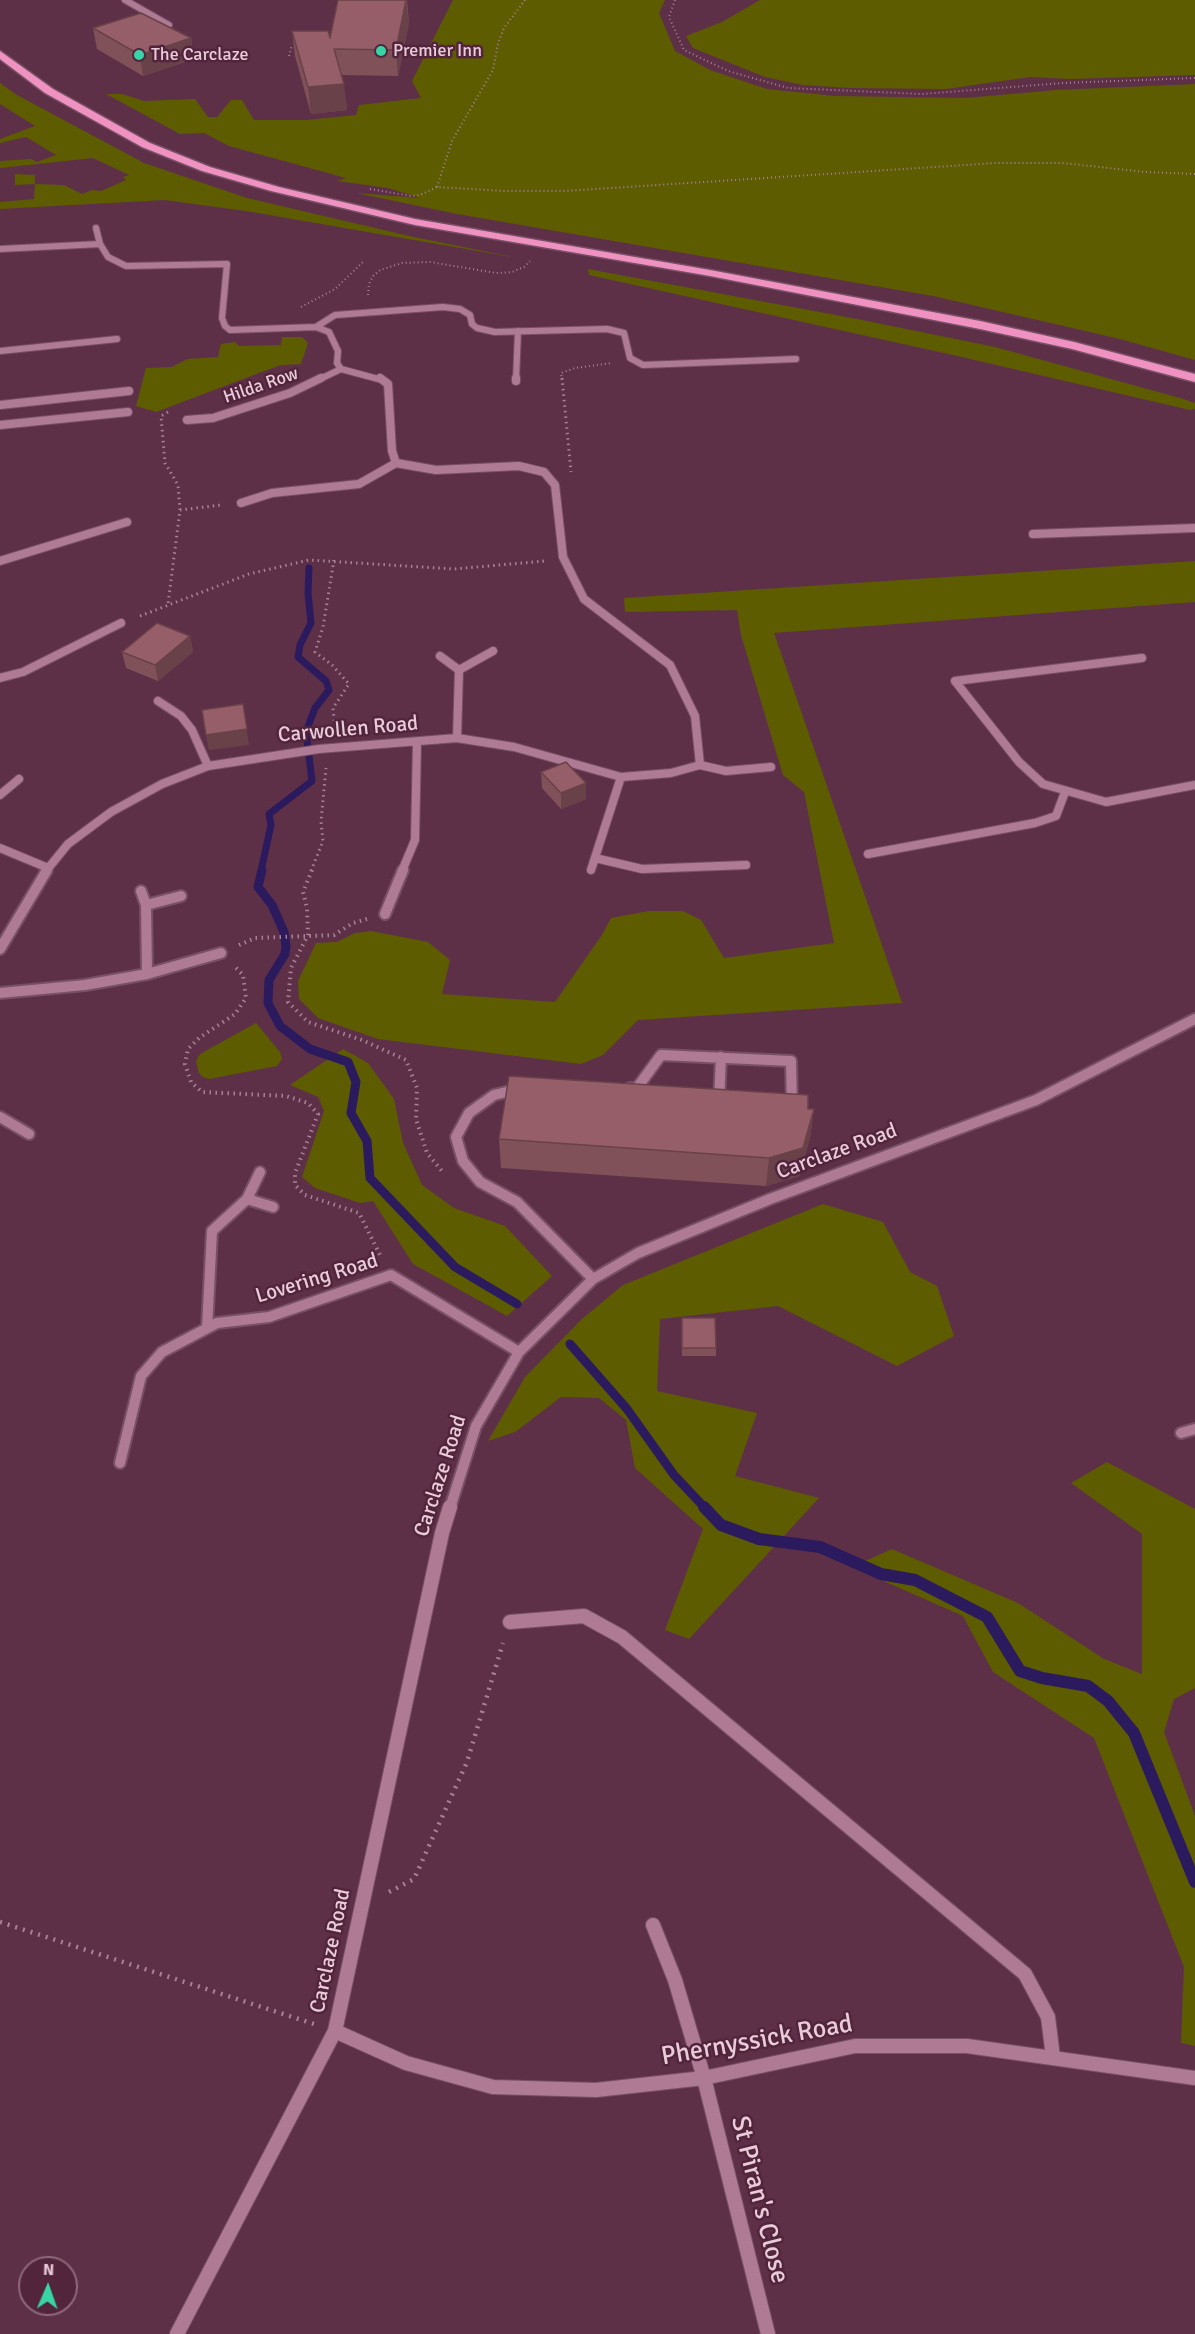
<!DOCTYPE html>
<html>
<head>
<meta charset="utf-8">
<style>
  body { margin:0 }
  #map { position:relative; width:1195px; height:2334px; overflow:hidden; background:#5e3048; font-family:Signika,sans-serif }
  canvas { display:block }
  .north { position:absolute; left:18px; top:2256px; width:60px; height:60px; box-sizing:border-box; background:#52253d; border:2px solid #8e687b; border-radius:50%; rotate:2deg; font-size:16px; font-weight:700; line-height:24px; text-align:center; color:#e9ccd9 }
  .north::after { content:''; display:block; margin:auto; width:21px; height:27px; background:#37d4a6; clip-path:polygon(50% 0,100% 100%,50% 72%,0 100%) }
</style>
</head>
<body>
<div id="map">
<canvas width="1195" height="2334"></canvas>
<div class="north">N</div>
</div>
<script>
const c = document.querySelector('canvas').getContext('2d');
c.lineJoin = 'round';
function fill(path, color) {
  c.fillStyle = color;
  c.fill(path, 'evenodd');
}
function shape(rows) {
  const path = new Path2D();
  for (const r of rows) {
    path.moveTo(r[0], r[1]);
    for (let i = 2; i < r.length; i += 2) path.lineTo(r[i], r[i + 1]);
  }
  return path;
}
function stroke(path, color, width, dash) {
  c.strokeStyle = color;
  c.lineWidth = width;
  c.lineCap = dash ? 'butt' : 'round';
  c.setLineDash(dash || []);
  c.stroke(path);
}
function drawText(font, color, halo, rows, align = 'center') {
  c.font = font + ' Signika,sans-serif';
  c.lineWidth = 5;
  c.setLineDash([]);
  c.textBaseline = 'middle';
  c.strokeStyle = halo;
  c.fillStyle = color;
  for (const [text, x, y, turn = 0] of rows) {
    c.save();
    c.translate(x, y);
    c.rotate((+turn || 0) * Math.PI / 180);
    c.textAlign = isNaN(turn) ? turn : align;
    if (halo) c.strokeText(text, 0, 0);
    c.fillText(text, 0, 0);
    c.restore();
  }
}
fill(shape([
  [453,0,665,0,659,13,675,51,710,70,767,89,835,96,965,98,1056,90,1195,84,1195,360,1120,339,933,296,457,214,356,193,420,198,388,188,337,181,346,178,229,146,204,133,180,134,106,94,122,94,144,101,195,99,208,117,217,117,231,100,242,100,254,120,306,120,356,115,359,105,421,98,412,81],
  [760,0,1195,0,1195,75,1070,79,1030,77,946,89,850,88,803,85,765,77,693,48,686,36,722,22],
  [0,83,17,95,144,163,247,198,409,236,518,258,246,211,164,200,0,209,0,202,34,199,35,184,15,185,15,174,35,175,35,184,64,185,82,194,92,190,101,191,126,180,123,177,129,175,93,158,0,168,0,161,31,159,37,162,56,155,26,137,0,143,0,139,35,126,0,104],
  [588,269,857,319,995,347,1180,398,1195,403,1195,409,1190,410,953,355,589,275],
  [282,337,302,337,308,343,301,364,281,365,259,373,156,412,136,406,146,368,172,367,187,359,218,357,221,344,235,342,239,346,281,345],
  [1195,561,1195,602,774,633,902,1003,638,1020,603,1055,581,1064,378,1039,318,1018,299,999,298,981,316,943,337,942,355,933,371,931,428,942,450,960,442,994,555,1002,602,935,611,918,649,911,683,911,701,920,724,958,834,943,804,792,783,775,741,635,737,610,625,612,624,598],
  [256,1023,280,1052,282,1059,277,1066,209,1079,203,1077,199,1073,196,1061,200,1054],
  [343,1049,368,1063,394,1099,403,1143,422,1185,454,1208,505,1226,552,1276,507,1316,413,1264,373,1201,360,1203,315,1188,302,1177,324,1111,318,1097,290,1085],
  [823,1204,883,1222,910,1272,937,1286,954,1336,897,1366,778,1306,660,1319,657,1391,757,1413,735,1476,819,1498,689,1639,665,1630,703,1529,635,1468,626,1420,599,1398,561,1397,515,1432,488,1441,525,1377,582,1319,623,1285],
  [1107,1462,1195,1509,1195,1688,1174,1699,1164,1732,1195,1816,1195,2046,1181,2043,1184,1967,1094,1738,993,1672,963,1616,852,1567,892,1549,1018,1603,1104,1659,1142,1674,1142,1534,1071,1483]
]), '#5e5c00');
stroke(shape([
  [261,871,271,825,269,814,312,781,306,732,315,708,329,690,326,681,298,657,300,645,311,623,308,593,309,568]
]), '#2b1a5e', 7);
stroke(shape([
  [262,870,258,887,272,905,284,932,286,946,285,954,269,980,268,1003,280,1026,310,1049,348,1062,356,1082,351,1113,367,1141,370,1178,455,1267,517,1304],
  [570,1344,627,1409,674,1475,705,1508]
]), '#2b1a5e', 9);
stroke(shape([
  [704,1507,721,1525,759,1539,820,1547,881,1574,915,1580,987,1617,1020,1671,1042,1678,1088,1686,1108,1701,1134,1733,1195,1882]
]), '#2b1a5e', 12);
const minorFar3 = shape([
  [125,0,169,25],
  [96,228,100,244,108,257,126,266,227,264,222,318,225,326,230,330,316,327,329,332,338,351,337,363,341,369,382,380],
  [0,249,100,244],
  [316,327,335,315,443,307,460,309,470,315,472,324,477,328,495,332,607,329,624,333,630,358,643,365,796,359],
  [0,351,117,339],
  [318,380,341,369],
  [516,380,518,331]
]);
const minorFar2 = shape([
  [380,378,388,384,392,451,396,463,436,470,519,466,544,472,555,485,563,557,584,599,670,665,695,716,700,765],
  [516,381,516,378],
  [0,405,129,391],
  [187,420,213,418,290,393,321,378],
  [0,425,128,412],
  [241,503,272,493,359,484,396,463],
  [1033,534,1195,528],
  [0,561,127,522],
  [440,656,459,670,493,651],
  [1142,658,955,681,1019,762,1043,784,1106,802,1195,785],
  [0,678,23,672,121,623],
  [158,701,181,716,192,730,208,766],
  [457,738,459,670],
  [0,795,19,779],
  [0,848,48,868],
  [868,854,1035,823,1056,816,1065,792],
  [595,858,642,869,746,865],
  [591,870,621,777],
  [46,871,68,844,111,812,162,784,208,766,319,749,457,738,514,747,621,777,671,773,700,765,726,771,771,767],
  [402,871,415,840,417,742]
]);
const minorFar1 = shape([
  [141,891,146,905,147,974],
  [146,905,181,896],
  [385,914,403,870],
  [0,949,47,870],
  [0,993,85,985,147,974,221,953],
  [630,1088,637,1088,661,1055,791,1061,792,1107],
  [518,1089,494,1095,469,1113,456,1137,463,1161,480,1182,517,1202,593,1279],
  [719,1102,721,1057],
  [0,1117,29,1134],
  [260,1172,247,1199,273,1207],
  [207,1328,212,1231,247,1199],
  [1181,1433,1195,1429],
  [120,1463,141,1376,162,1352,217,1323,269,1317,391,1275,519,1352],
  [450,1508,476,1426,519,1352,593,1279,638,1253,770,1199,1036,1100,1195,1019]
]);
const minor = shape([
  [510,1622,584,1616,622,1637,1025,1974,1048,2017,1053,2057],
  [653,1925,675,1980,704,2078,768,2334],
  [335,2031,406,2063,493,2087,596,2090,704,2078,855,2046,967,2046,1195,2078],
  [177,2334,335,2031,442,1533,450,1507]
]);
const highway = shape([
  [0,51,53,89,150,143,210,167,279,187,415,219,710,270,980,321,1074,342,1195,374,1195,382,1072,349,980,329,710,276,415,225,271,191,202,171,142,147,45,93,0,59,0,51]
]);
stroke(minorFar3, '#775065', 8);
stroke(minorFar2, '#775065', 10);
stroke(minorFar1, '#775065', 14);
stroke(minor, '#775065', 16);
stroke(highway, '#775065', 3);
stroke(shape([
  [675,0,669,17,684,50,728,71,788,88,922,94,1063,83,1195,78],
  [289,56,292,45],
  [437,187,452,141,493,70,498,43,504,28,525,0],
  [370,189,411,196,420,195,437,187,504,191,565,191,996,163,1063,163,1145,172,1195,174],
  [368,295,369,284,373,276,380,270,402,263,430,262,496,273,512,272,524,267,530,261],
  [301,307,335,289,363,262],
  [562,380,561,373,575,368,612,363]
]), '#a78294', 2, [1, 3]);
stroke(shape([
  [562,378,571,472],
  [168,412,161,416,165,463,178,485,180,510,168,604],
  [180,510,221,505],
  [334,560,323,627,315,652,332,665,349,684,333,708,335,729],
  [140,616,249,574,309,560,454,569,545,561],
  [311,871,323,841,321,822,326,768]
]), '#a78294', 3, [1.5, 4]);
stroke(shape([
  [312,870,303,892,307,908,308,935,291,968,288,1002,308,1022,362,1040,406,1060,417,1088,416,1119,427,1153,442,1171],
  [239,945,255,938,334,935,353,923,367,919],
  [236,968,243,975,246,998,235,1014,199,1038,188,1049,185,1064,191,1082,202,1092,286,1096,308,1103,318,1114,295,1173,295,1185,305,1195,359,1213,381,1257]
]), '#a78294', 4, [1.5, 4.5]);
stroke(shape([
  [389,1892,414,1879,467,1762,503,1643],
  [0,1922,314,2024]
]), '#a78294', 4.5, [2, 6]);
stroke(minorFar3, '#af7a94', 6);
stroke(minorFar2, '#af7a94', 8);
stroke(minorFar1, '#af7a94', 10);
stroke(minor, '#af7a94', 14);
fill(highway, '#ef92c2');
fill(shape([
  [338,0,407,0,409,23,398,76,342,75,347,110,311,114,295,56,292,31,330,38],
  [93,28,191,38,194,59,143,76,97,49],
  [190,636,193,652,158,681,126,668,122,652],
  [541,772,586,799,561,809,542,788],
  [808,1109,814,1109,810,1138,799,1176,766,1186,501,1168,499,1139],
  [682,1318,716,1348,716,1356,682,1356]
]), '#815159');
fill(shape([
  [406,0,409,23,398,76,396,50],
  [191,38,194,59,143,76,140,55],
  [344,84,347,110,311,114,308,87],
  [190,636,193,652,158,681,155,665],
  [243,704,249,745,209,750,206,735],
  [586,783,586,799,561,809,561,793],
  [814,1109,810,1138,799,1176,766,1186,769,1158]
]), '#694249');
const building = shape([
  [338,0,406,0,396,50,334,49,344,84,308,87,292,31,328,31,330,38,338,0],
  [141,13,191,38,140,55,93,28,141,13],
  [157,623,190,636,155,665,122,652,157,623],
  [243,704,247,729,206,735,202,710,243,704],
  [566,762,586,783,561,793,541,772,566,762],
  [509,1076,808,1095,808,1109,814,1109,803,1148,769,1158,499,1139,509,1076],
  [682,1318,715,1318,716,1348,682,1348,682,1318]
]);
fill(building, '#965e68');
stroke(building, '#694249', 1.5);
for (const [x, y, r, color] of [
  [381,51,6,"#37d4a6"],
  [139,55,6,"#37d4a6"]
]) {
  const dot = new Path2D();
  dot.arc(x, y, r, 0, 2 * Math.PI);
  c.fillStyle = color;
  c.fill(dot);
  stroke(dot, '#52253d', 2);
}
drawText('18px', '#e9ccd9', '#52253d', [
  ["Premier Inn",393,51],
  ["The Carclaze",151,55]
], 'left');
drawText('18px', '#e9ccd9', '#52253d', [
  ["Hilda Row",261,386,-19]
]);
drawText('21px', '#e9ccd9', '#52253d', [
  ["Carwollen Road",348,730,-5],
  ["Carclaze Road",837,1152,-20],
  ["Lovering Road",317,1279,-17],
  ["Carclaze Road",441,1476,-72],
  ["Carclaze Road",331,1951,-78]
]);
drawText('26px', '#e9ccd9', '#52253d', [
  ["Phernyssick Road",757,2041,-10],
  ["St Piran's Close",759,2200,76]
]);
</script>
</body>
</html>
